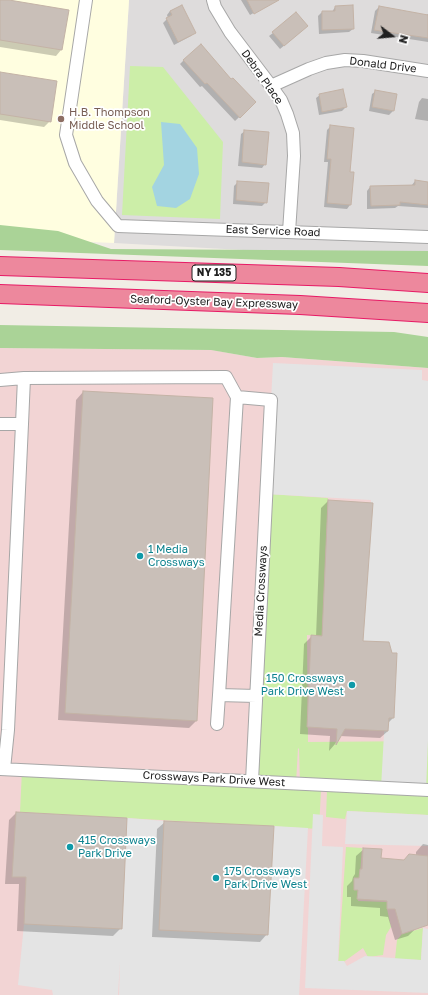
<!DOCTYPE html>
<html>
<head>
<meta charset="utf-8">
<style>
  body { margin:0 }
  #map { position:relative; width:428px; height:995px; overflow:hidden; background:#f1ede5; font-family:"Golos Text",sans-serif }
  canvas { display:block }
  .north { position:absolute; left:372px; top:16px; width:40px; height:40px; -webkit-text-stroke:3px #fff; paint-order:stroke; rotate:106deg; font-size:11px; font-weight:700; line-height:16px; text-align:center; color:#202020 }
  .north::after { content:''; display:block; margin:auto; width:14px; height:18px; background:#202020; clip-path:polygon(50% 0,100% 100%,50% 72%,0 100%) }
</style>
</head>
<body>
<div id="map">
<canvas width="428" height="995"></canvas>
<div class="north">N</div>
</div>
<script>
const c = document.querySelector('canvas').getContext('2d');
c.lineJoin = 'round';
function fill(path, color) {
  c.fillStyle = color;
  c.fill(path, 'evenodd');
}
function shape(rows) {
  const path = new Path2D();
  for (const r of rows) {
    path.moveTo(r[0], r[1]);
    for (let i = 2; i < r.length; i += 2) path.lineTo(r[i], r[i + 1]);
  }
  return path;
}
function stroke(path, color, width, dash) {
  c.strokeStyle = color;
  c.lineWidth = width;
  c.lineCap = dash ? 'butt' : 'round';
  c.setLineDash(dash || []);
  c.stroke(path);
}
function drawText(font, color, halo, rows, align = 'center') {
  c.font = font + ' "Golos Text",sans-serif';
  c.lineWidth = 3.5;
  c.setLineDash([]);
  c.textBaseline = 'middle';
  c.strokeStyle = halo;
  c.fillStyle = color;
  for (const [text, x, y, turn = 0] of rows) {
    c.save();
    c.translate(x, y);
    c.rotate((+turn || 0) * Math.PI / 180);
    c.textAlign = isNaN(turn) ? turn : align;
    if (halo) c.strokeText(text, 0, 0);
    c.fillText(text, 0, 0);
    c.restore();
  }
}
fill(shape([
  [129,0,428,0,428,260,114,243]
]), '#dedcdc');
fill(shape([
  [0,348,212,350,257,358,282,357,428,368,428,995,0,995]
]), '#f2d4d4');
fill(shape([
  [0,0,129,0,114,243,0,238]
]), '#fffee0');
fill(shape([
  [130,66,163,67,223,142,220,219,122,215],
  [269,494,328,498,322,636,307,635,308,742,428,741,428,815,347,811,345,819,326,817,327,790,321,790,319,829,20,812,22,770,252,781],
  [298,748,299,749,300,783,296,783],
  [346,847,362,848,358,901,387,902,387,909,391,927,386,935,383,955,368,957,363,948,338,966],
  [423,928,421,960,395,959,397,940,402,934]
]), '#cceea8');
fill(shape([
  [0,225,58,231,111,249,428,251,428,266,0,250],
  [0,325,394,332,428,337,428,368,282,357,257,358,211,350,0,348]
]), '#aad397');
fill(shape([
  [273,363,422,370,422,380,428,381,428,741,426,790,381,788,389,643,363,641,371,500,266,494],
  [347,811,428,815,428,846,345,844],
  [313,814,323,815,322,846,343,847,338,961,344,961,347,966,365,956,421,960,423,928,428,929,428,993,305,988],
  [127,818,164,821,159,930,266,935,274,826,308,828,299,995,119,995,120,961,118,995,53,995,52,990,18,985,24,924,122,928]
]), '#e4e4e4');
fill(shape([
  [161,122,180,124,197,148,199,174,190,199,176,208,157,206,152,187,164,165]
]), '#a3d4e1');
fill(shape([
  [0,0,68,10,61,50,56,56,0,47],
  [241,0,264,0,267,6,264,8,264,7,250,15],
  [181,6,195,32,191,36,174,45,163,23,168,18,167,15,170,11],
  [335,7,353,29,349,32,319,34,318,16,322,12,332,12],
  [379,7,425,16,428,14,428,42,371,33,375,11],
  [303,30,280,49,269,36,273,33],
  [184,60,231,80,255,102,235,121,202,86,200,87,180,64],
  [0,73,50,121,44,127,0,120],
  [376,91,396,95,393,111,389,115,369,111,372,94],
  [320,95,346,107,342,111,319,115,316,98],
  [422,98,428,99,428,121,415,119,419,102],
  [331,126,349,173,350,205,347,209,324,207,328,162,324,162,327,130],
  [245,131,265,164,262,168,238,166,241,134],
  [415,181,428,183,428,208,398,206,395,208,367,209,367,191,370,187,412,185],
  [238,182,266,202,262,206,233,204,234,186],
  [83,392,212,399,196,721,189,728,58,720,76,400],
  [328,501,362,642,393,718,388,723,388,731,380,738,340,736,335,744,329,751,330,736,300,734,304,644,312,636,316,637,321,508],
  [16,813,121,928,113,936,17,931,19,884,5,884,9,820],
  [165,822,267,934,260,942,152,937,157,829],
  [423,844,428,845,428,917,408,936,395,940,388,917,380,916,380,908,351,906,351,897,347,897,347,886,352,881,353,877,355,874,356,856,364,849,380,859,404,861,416,856,416,852]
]), '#0003');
const building = shape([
  [0,0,9,0,69,10,62,50,0,40,0,0],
  [247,0,279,0,254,14,247,0],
  [182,5,196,33,178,42,166,18,172,15,170,11,182,5],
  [353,5,354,29,322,30,322,11,335,11,335,6,353,5],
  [379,6,428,15,428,38,374,30,379,6],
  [296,12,308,26,284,46,272,32,296,12],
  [201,44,231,79,233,78,256,102,240,118,207,83,205,84,183,60,201,44],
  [0,72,57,81,51,122,0,114,0,72],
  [343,89,347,107,322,112,319,94,343,89],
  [375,90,397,94,394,111,372,107,375,90],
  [330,125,354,128,350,172,354,172,351,205,327,203,331,159,327,159,330,125],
  [244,130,269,132,266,165,242,162,244,130],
  [415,180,428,182,428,205,400,202,400,205,371,206,370,186,415,185,415,180],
  [237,181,269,183,267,203,236,200,237,181],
  [83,391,213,398,197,721,65,713,83,391],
  [328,500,373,503,363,641,389,642,392,653,397,653,394,718,389,718,388,731,345,729,336,745,337,729,307,727,311,635,322,636,328,500],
  [16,812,127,818,122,929,24,924,26,877,12,877,16,812],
  [164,821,274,826,268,935,159,930,164,821],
  [363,848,382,849,381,858,404,860,409,854,428,856,428,925,402,934,395,909,387,909,387,901,357,899,358,890,354,890,354,878,359,878,360,869,362,869,363,848]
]);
fill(building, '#c9bfb8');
stroke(building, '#c4b3a6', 1);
const minor = shape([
  [86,0,66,135,75,163,97,201,118,226,428,237],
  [213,0,215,7,230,32,271,86,281,100,287,114,293,133,294,156,289,232],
  [271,86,309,69,326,63,345,60,363,61,428,71],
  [0,380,24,378,226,377,237,397,271,400,252,781],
  [237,397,219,695,256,696],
  [0,424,22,424,24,378],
  [217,724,219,695],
  [0,769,428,790],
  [4,769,8,730,22,424]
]);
const highway = shape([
  [0,266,339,277,428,283],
  [0,294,300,305,428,313]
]);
stroke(minor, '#a7a7a7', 14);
stroke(highway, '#e71a65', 20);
stroke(minor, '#fff', 12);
stroke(highway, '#ed889d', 18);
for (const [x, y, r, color] of [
  [61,119,4,"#8d6e63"],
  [140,556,4,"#0f9aa8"],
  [352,685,4,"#0f9aa8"],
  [70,847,4,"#0f9aa8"],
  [216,878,4,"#0f9aa8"]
]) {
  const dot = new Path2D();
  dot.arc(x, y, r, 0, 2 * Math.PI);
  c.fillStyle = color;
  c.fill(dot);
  stroke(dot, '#fff', 1.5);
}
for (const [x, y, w] of [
  [214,273,44]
]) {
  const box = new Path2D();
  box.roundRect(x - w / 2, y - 8, w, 16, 3);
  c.fillStyle = '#fff';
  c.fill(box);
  stroke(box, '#202020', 1);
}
drawText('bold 10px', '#202020', null, [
  ["NY 135",214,273]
]);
drawText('11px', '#202020', '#fff', [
  ["Donald Drive",383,65,7],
  ["Debra Place",262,77,55],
  ["East Service Road",273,231,2],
  ["Seaford-Oyster Bay Expressway",214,302,2],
  ["Media Crossways",261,591,-87],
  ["Crossways Park Drive West",214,779,3]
]);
drawText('11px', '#785e54', '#fff', [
  ["H.B. Thompson",69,113],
  ["Middle School",69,126]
], 'left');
drawText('11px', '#0d838f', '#fff', [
  ["1 Media",148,550],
  ["Crossways",148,563],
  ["150 Crossways",344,679,"right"],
  ["Park Drive West",344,692,"right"],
  ["415 Crossways",78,841],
  ["Park Drive",78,854],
  ["175 Crossways",224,872],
  ["Park Drive West",224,885]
], 'left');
</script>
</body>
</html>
